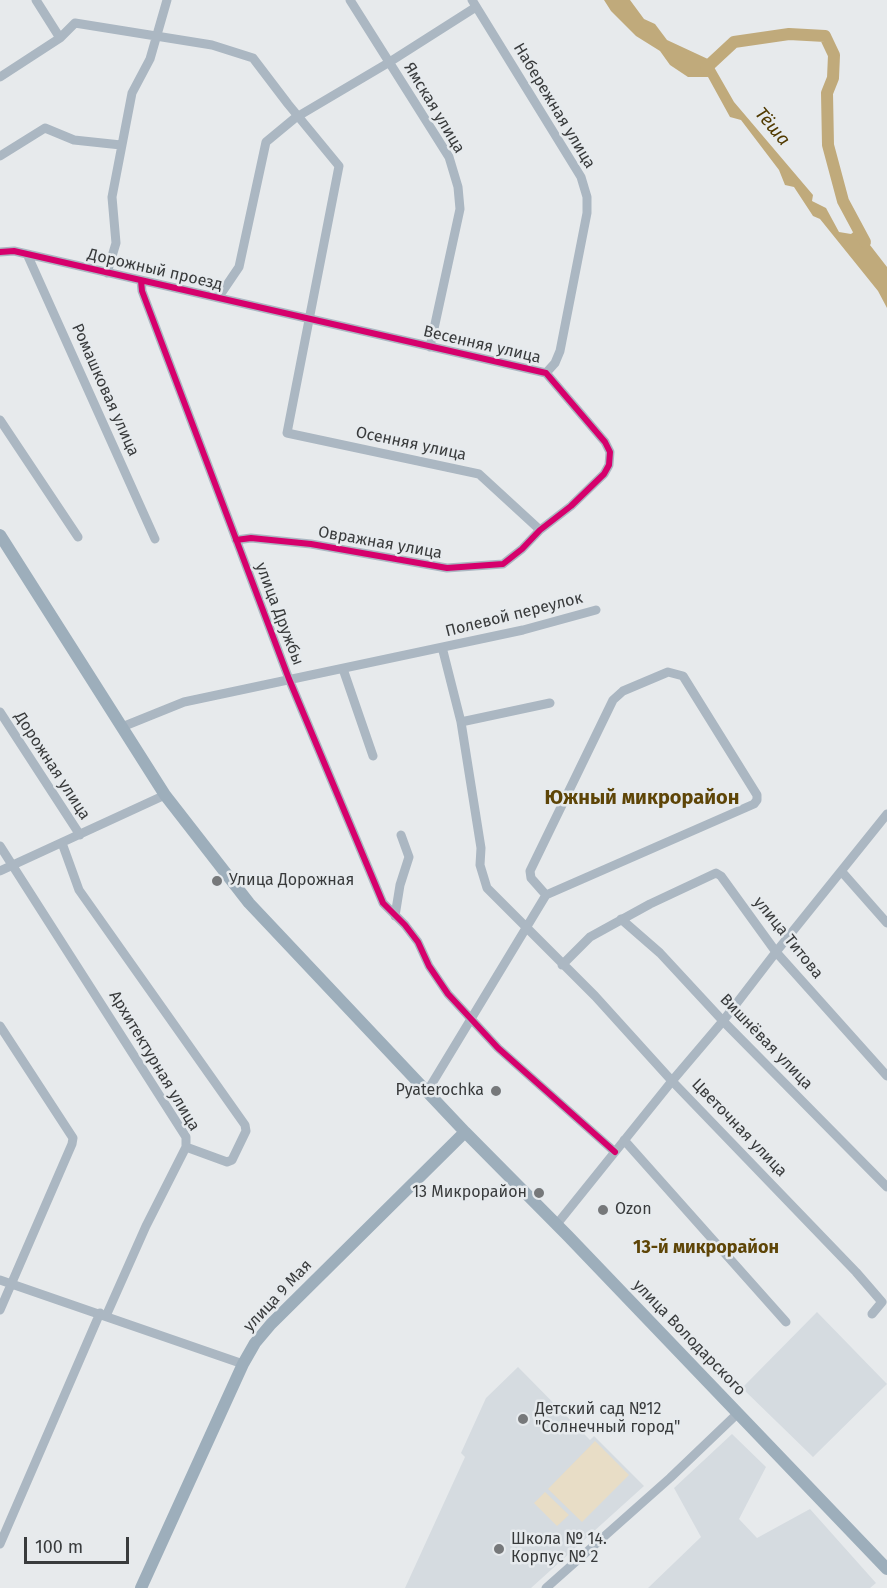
<!DOCTYPE html>
<html>
<head>
<meta charset="utf-8">
<style>
  body { margin:0 }
  #map { position:relative; width:887px; height:1588px; overflow:hidden; background:#e7eaec; font-family:"Fira Sans",sans-serif }
  canvas { display:block }
  .scale { position:absolute; left:24px; top:1537px; width:105px; height:27px; box-sizing:border-box; border:3px solid #393b3c; border-top:0; padding-left:8px; font-size:18px; line-height:21px; white-space:nowrap; color:#393b3c; -webkit-text-stroke:4px #e6eaed; paint-order:stroke }
</style>
</head>
<body>
<div id="map">
<canvas width="887" height="1588"></canvas>
<div class="scale">100 m</div>
</div>
<script>
const c = document.querySelector('canvas').getContext('2d');
c.lineJoin = 'round';
function fill(path, color) {
  c.fillStyle = color;
  c.fill(path, 'evenodd');
}
function shape(rows) {
  const path = new Path2D();
  for (const r of rows) {
    path.moveTo(r[0], r[1]);
    for (let i = 2; i < r.length; i += 2) path.lineTo(r[i], r[i + 1]);
  }
  return path;
}
function stroke(path, color, width, dash) {
  c.strokeStyle = color;
  c.lineWidth = width;
  c.lineCap = dash ? 'butt' : 'round';
  c.setLineDash(dash || []);
  c.stroke(path);
}
function drawText(font, color, halo, rows, align = 'center') {
  c.font = font + ' "Fira Sans",sans-serif';
  c.lineWidth = 5;
  c.setLineDash([]);
  c.textBaseline = 'middle';
  c.strokeStyle = halo;
  c.fillStyle = color;
  for (const [text, x, y, turn = 0] of rows) {
    c.save();
    c.translate(x, y);
    c.rotate((+turn || 0) * Math.PI / 180);
    c.textAlign = isNaN(turn) ? turn : align;
    if (halo) c.strokeText(text, 0, 0);
    c.fillText(text, 0, 0);
    c.restore();
  }
}
fill(shape([
  [817,1312,887,1384,813,1457,742,1388],
  [518,1367,590,1440,594,1436,644,1486,531,1588,405,1588,465,1457,461,1453,486,1398],
  [732,1434,766,1467,739,1519,757,1538,810,1509,876,1583,870,1588,648,1588,701,1537,674,1488]
]), '#d5dbe0');
fill(shape([
  [595,1441,629,1475,582,1522,548,1489],
  [545,1492,569,1515,557,1526,534,1503]
]), '#e8ddc6');
fill(shape([
  [604,0,630,0,644,19,655,24,667,40,710,60,734,102,813,195,812,201,826,208,839,232,851,234,861,226,863,236,887,267,887,308,878,291,820,219,813,216,794,187,785,185,779,170,741,120,730,117,708,77,688,77,670,65,660,51,636,36,611,11]
]), '#c0aa7b');
stroke(shape([
  [706,68,734,42,789,34,825,36,834,55,833,78,827,93,828,145,843,201,865,242]
]), '#c0aa7b', 12);
stroke(shape([
  [36,0,60,38],
  [350,0,449,157,458,187,460,209,430,347],
  [472,0,581,177,587,197,587,213,560,351,555,363,546,373],
  [0,77,60,38,75,23,212,45,253,58,288,104,339,166,287,433,479,474,540,530],
  [0,156,45,128,74,140,121,145],
  [0,252,14,251,546,373,605,442,610,452,609,465,604,474,571,506,540,530,522,549,503,564,447,568,311,544,251,538,236,540],
  [27,254,155,539],
  [107,273,116,243,112,197,132,93,150,59,167,0],
  [141,281,142,291,289,679,383,903,405,925,418,942,429,966,448,994,498,1048,615,1152],
  [218,298,239,267,266,142,295,118,388,63,476,7],
  [0,420,78,537],
  [442,647,461,722,481,848,480,865,487,888,595,996,672,1081,856,1272,882,1302,872,1314],
  [343,669,373,756],
  [0,712,80,835],
  [461,722,550,703],
  [122,727,184,702,523,630,596,610],
  [62,843,79,890,245,1125,246,1131,232,1160,227,1162,186,1147],
  [0,846,186,1137,186,1147,146,1226,106,1316],
  [0,871,165,795],
  [842,872,887,923],
  [395,916,400,885,409,857,401,835],
  [621,919,660,953,723,1021,887,1187],
  [562,965,590,937,650,904,716,873,721,876,776,952,887,1076],
  [0,1026,73,1138,72,1144,0,1310],
  [428,1090,546,895,531,878,530,871,613,700,623,691,668,672,683,676,757,795,757,800,754,804,546,895],
  [624,1140,786,1322],
  [557,1224,672,1081,723,1021,776,952,887,814],
  [0,1280,243,1364],
  [0,1544,100,1313],
  [546,1588,670,1478,738,1413]
]), '#abb7c2', 9);
stroke(shape([
  [0,535,165,795,249,903,465,1132,568,1236,887,1569],
  [141,1588,243,1364,255,1343,271,1324,465,1132]
]), '#9daebb', 12);
stroke(shape([
  [0,252,14,251,546,373,605,442,610,452,609,465,604,474,571,506,540,530,522,549,503,564,447,568,311,544,251,538,236,540],
  [141,281,142,291,289,679,383,903,405,925,418,942,429,966,448,994,498,1048,615,1152]
]), '#d6006c', 6);
for (const [x, y, r, color] of [
  [217,881,6,"#76787a"],
  [496,1091,6,"#76787a"],
  [539,1193,6,"#76787a"],
  [603,1210,6,"#76787a"],
  [523,1419,6,"#76787a"],
  [499,1549,6,"#76787a"]
]) {
  const dot = new Path2D();
  dot.arc(x, y, r, 0, 2 * Math.PI);
  c.fillStyle = color;
  c.fill(dot);
  stroke(dot, '#e6eaed', 2);
}
drawText('16px', '#393b3c', '#e6eaed', [
  ["Набережная улица",554,106,59],
  ["Ямская улица",434,108,59],
  ["Дорожный проезд",155,270,13],
  ["Весенняя улица",482,345,13],
  ["Ромашковая улица",105,390,66],
  ["Осенняя улица",411,444,12],
  ["Овражная улица",380,543,10],
  ["улица Дружбы",279,614,69],
  ["Полевой переулок",514,615,-14],
  ["Дорожная улица",52,766,57],
  ["улица Титова",788,938,51],
  ["Вишнёвая улица",766,1042,46],
  ["Архитектурная улица",154,1061,59],
  ["Цветочная улица",739,1128,46],
  ["улица 9 Мая",278,1296,-47],
  ["улица Володарского",689,1338,46]
]);
drawText('16px', '#393b3c', '#e6eaed', [
  ["Улица Дорожная",229,881],
  ["Pyaterochka",484,1091,"right"],
  ["13 Микрорайон",527,1193,"right"],
  ["Ozon",615,1210],
  ["Детский сад №12",535,1410],
  ["\"Солнечный город\"",535,1428],
  ["Школа № 14.",511,1540],
  ["Корпус № 2",511,1558]
], 'left');
drawText('italic 18px', '#513a00', '#e6eaed', [
  ["Тёша",772,127,50]
]);
drawText('bold 18px', '#5e4507', '#e6eaed', [
  ["13-й микрорайон",706,1248]
]);
drawText('bold 20px', '#5e4507', '#e6eaed', [
  ["Южный микрорайон",642,798]
]);
</script>
</body>
</html>
